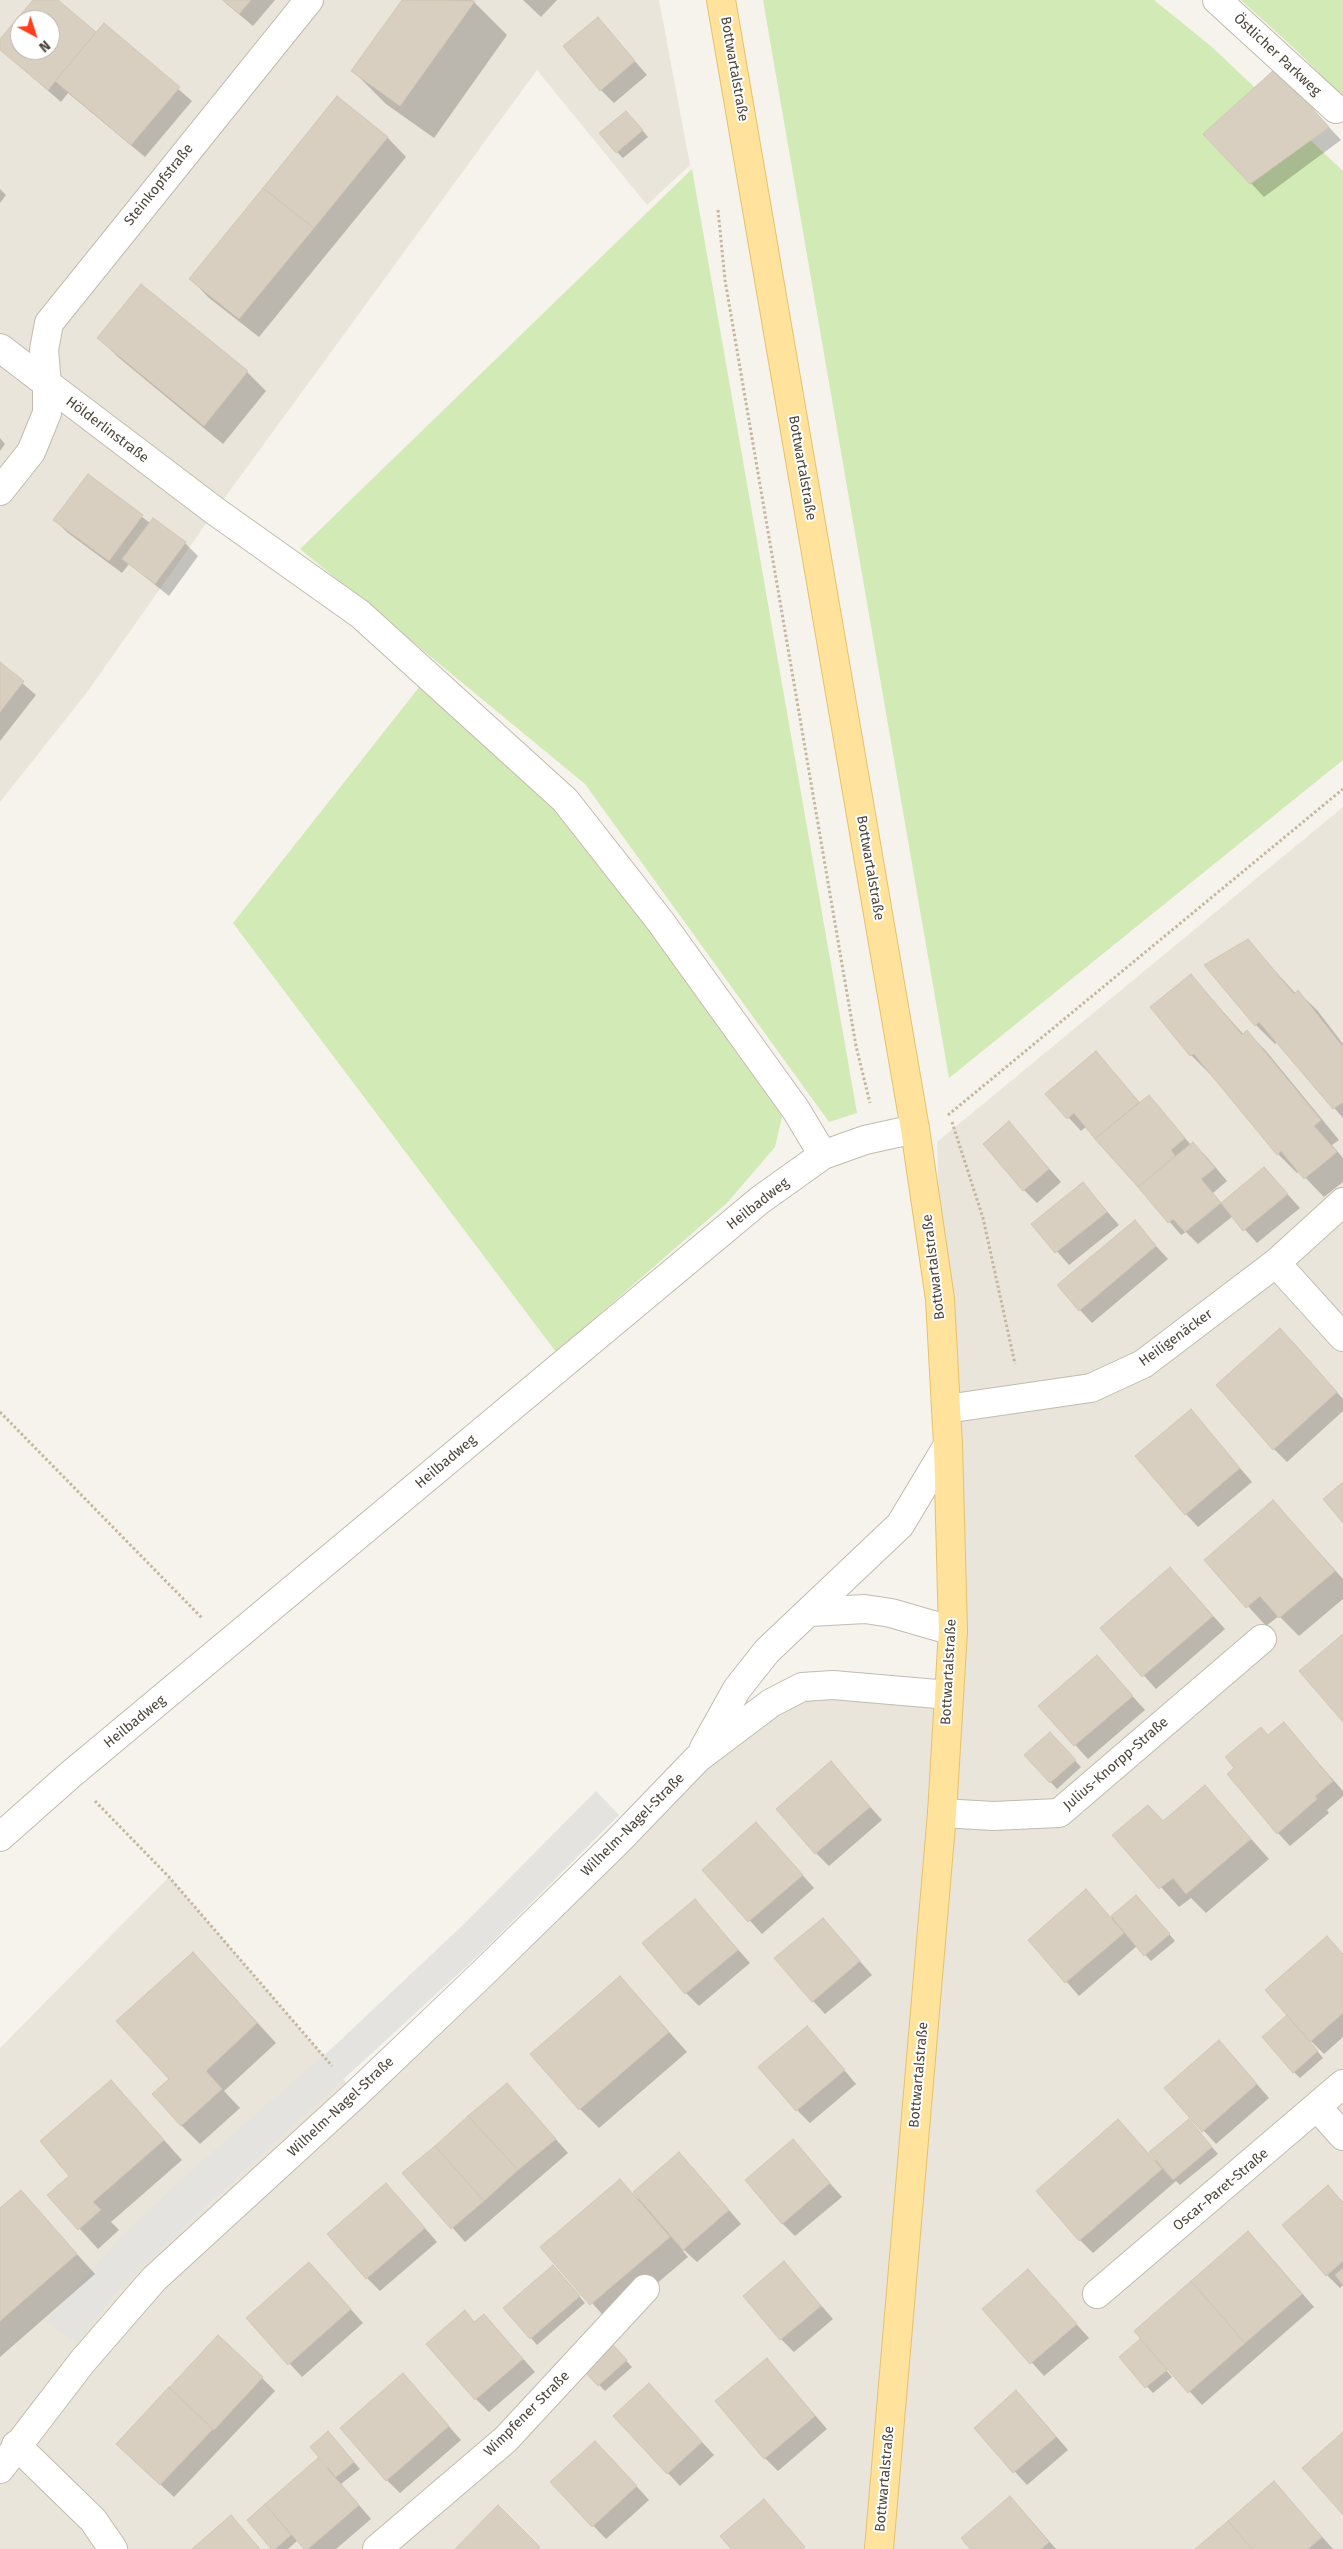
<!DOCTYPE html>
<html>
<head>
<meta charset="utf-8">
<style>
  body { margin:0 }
  #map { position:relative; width:1343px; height:2549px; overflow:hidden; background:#f6f3ec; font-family:"Fira Sans",sans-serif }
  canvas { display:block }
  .north { position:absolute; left:10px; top:10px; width:50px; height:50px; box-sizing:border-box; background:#fff; border:1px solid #b7b4b0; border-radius:50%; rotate:140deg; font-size:14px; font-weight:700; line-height:20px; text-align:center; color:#4b4439 }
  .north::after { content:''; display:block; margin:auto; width:18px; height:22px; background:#fc3f1d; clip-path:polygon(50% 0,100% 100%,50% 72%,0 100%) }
</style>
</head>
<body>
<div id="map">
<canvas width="1343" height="2549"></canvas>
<div class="north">N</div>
</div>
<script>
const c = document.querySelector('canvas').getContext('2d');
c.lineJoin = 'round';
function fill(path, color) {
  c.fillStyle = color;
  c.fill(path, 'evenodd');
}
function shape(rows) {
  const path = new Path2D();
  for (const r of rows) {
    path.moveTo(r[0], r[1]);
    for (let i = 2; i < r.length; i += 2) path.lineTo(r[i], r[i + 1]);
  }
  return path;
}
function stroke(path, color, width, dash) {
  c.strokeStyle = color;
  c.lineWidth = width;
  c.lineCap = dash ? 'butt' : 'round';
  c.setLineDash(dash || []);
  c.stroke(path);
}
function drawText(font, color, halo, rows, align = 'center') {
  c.font = font + ' "Fira Sans",sans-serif';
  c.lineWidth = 4;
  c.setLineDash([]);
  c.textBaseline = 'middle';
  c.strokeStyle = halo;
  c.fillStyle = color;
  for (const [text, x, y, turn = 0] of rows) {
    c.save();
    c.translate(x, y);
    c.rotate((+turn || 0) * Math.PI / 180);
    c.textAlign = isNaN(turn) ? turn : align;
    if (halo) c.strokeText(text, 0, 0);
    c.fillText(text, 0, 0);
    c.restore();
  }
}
fill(shape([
  [0,0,659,0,690,165,647,205,537,70,215,511,85,695,0,802],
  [20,20,50,20,50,50,20,50],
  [1343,807,1343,2549,0,2549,0,2048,169,1877,356,2094,617,1842,802,1687,949,1695,946,1409,937,1142]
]), '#eae5da');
fill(shape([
  [763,0,1154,0,1212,47,1343,171,1343,760,949,1078],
  [1241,0,1343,0,1343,97,1296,50],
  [692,169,857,1113,829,1122,585,784,300,549],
  [424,681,554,799,783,1113,775,1147,727,1203,556,1352,233,923]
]), '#d2eab5');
fill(shape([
  [596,1791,619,1815,482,1952,216,2196,119,2289,77,2342,45,2323,121,2237,193,2169,331,2049,463,1925]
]), '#e5e3e0');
fill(shape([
  [34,0,56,0,96,34,104,25,192,101,145,157,68,93,61,102,0,49,0,41],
  [20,20,50,20,50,50,20,50],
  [222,0,275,0,253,26],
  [404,0,472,0,507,35,434,138,386,104,353,71],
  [523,0,557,0,541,17],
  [597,18,647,75,614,103,601,90],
  [1288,83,1341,140,1264,197,1204,134],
  [632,118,648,137,623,158,617,152],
  [387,137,406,157,259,337,209,298,190,278],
  [0,189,6,195,0,203],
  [142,286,247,372,266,391,223,444,118,357,99,338],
  [0,438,5,444,0,451],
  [88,476,150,523,185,543,198,556,169,596,129,564,122,573,68,533,55,520],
  [0,664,36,695,0,741],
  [1248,941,1296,994,1298,992,1317,1010,1343,1044,1343,1118,1277,1042,1275,1044,1256,1025],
  [1191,976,1244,1035,1247,1032,1266,1051,1339,1140,1332,1145,1343,1158,1343,1182,1324,1197,1299,1171,1297,1173,1278,1154,1212,1073,1210,1074,1191,1055],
  [1096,1053,1140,1103,1149,1097,1191,1145,1193,1144,1206,1156,1227,1181,1213,1193,1222,1204,1264,1168,1300,1208,1257,1243,1233,1216,1198,1244,1186,1232,1181,1235,1087,1126,1081,1131,1047,1094],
  [1009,1123,1061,1182,1037,1203,1024,1190],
  [1083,1184,1119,1225,1069,1265,1033,1224],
  [1134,1222,1168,1259,1092,1323,1080,1310],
  [1293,1342,1343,1399,1343,1411,1287,1462,1274,1449],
  [1191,1411,1252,1482,1198,1527,1186,1514],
  [1273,1501,1343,1579,1343,1599,1299,1636,1279,1616,1266,1626,1206,1560],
  [1170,1568,1225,1629,1156,1689,1101,1628],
  [1097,1657,1145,1710,1088,1759,1040,1706],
  [1284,1724,1343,1791,1343,1796,1327,1810,1329,1813,1290,1846,1278,1833,1269,1736],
  [1056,1740,1081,1767,1057,1789,1026,1755],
  [831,1763,882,1820,829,1866,816,1853],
  [1205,1787,1269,1859,1206,1913,1191,1898,1179,1907,1114,1835,1148,1806,1164,1822],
  [769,1837,814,1888,762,1934,704,1870],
  [1086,1890,1111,1918,1136,1896,1175,1941,1151,1961,1137,1946,1079,1996,1030,1940],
  [695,1901,750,1963,699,2006,686,1993],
  [823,1919,872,1975,825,2014,813,2001],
  [1343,1954,1343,2037,1324,2054,1308,2038,1307,2039,1323,2058,1300,2078,1294,2072,1287,2017],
  [212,1973,276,2043,224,2091,240,2108,200,2144,181,2125,171,2079],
  [620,1977,687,2052,599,2128,580,2109],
  [820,2041,856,2084,810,2123,797,2110],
  [1232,2055,1269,2098,1216,2144,1166,2089],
  [111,2081,182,2160,111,2222,119,2230,98,2249,49,2195,71,2176],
  [507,2084,568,2153,465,2242,404,2173],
  [1118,2121,1155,2161,1195,2127,1218,2154,1180,2185,1176,2181,1093,2253,1080,2240],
  [793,2141,842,2197,795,2236,782,2223],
  [692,2167,741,2224,697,2262,684,2250,683,2251,688,2257,610,2323,542,2247,619,2180,638,2199],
  [1328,2187,1343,2202,1343,2285,1340,2288,1327,2275],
  [21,2192,95,2274,0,2357,0,2210],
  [398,2197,437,2242,380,2291,367,2278],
  [1261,2246,1314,2307,1202,2405,1153,2351,1151,2353,1172,2377,1153,2393,1121,2358,1150,2350],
  [784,2263,833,2319,794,2352,781,2339],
  [1028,2271,1089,2338,1044,2376,984,2309],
  [559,2273,585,2303,537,2345,505,2308],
  [322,2277,363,2323,302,2377,248,2318],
  [465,2312,475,2323,484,2315,535,2372,489,2412,476,2399],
  [619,2353,632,2367,605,2391,586,2371],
  [767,2360,827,2429,778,2471,765,2458],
  [403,2375,461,2440,400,2493,387,2480],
  [262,2378,275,2391,174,2497,131,2457],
  [661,2398,714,2455,680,2486,668,2473],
  [1029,2405,1068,2450,1027,2485,975,2428],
  [334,2439,360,2469,341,2484,371,2519,336,2549,306,2549,298,2540,288,2549,273,2549,273,2514,329,2467],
  [608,2455,649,2500,606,2539,552,2483],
  [1274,2483,1333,2549,1197,2549],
  [1010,2498,1022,2510,1056,2549,972,2549]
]), '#0003');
const building = shape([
  [33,0,58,0,96,32,48,90,0,50,0,39,33,0],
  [20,20,50,20,50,50,20,50,20,20],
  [223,0,251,0,239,14,223,0],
  [402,0,475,1,400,106,351,71,402,0],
  [598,17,635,61,600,91,563,46,598,17],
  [104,23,180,87,131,145,55,81,104,23],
  [1276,68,1329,127,1250,184,1203,134,1276,68],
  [337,96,388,137,314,228,263,188,337,96],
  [626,111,643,130,616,153,599,133,626,111],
  [263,188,314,228,239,319,189,279,263,188],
  [141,284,248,371,204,426,97,338,141,284],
  [88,474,143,515,109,561,53,520,88,474],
  [153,518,186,542,155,584,122,559,153,518],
  [0,662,24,681,0,712,0,662],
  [1248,939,1294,994,1298,990,1343,1047,1343,1102,1333,1109,1259,1022,1255,1026,1204,965,1248,939],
  [1191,974,1242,1035,1247,1030,1321,1120,1314,1126,1337,1152,1304,1179,1281,1151,1277,1155,1194,1054,1190,1056,1150,1007,1191,974],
  [1096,1051,1139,1102,1095,1139,1074,1113,1067,1119,1045,1094,1096,1051],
  [1149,1095,1185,1138,1171,1150,1175,1156,1138,1187,1095,1139,1149,1095],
  [1009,1121,1049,1169,1023,1191,983,1144,1009,1121],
  [1193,1142,1215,1168,1201,1179,1221,1203,1185,1232,1173,1219,1168,1223,1138,1187,1193,1142],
  [1264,1167,1288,1194,1243,1231,1221,1203,1264,1167],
  [1083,1182,1107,1212,1055,1253,1031,1224,1083,1182],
  [1135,1220,1156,1246,1079,1311,1057,1285,1135,1220],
  [1280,1328,1337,1392,1273,1450,1216,1385,1280,1328],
  [1191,1409,1240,1468,1185,1515,1135,1456,1191,1409],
  [1343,1482,1343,1523,1323,1499,1343,1482],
  [1273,1500,1335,1571,1279,1618,1260,1596,1246,1608,1204,1560,1273,1500],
  [1170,1567,1213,1616,1142,1677,1100,1628,1170,1567],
  [1343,1634,1343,1722,1299,1671,1343,1634],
  [1097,1655,1133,1696,1074,1746,1038,1706,1097,1655],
  [1284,1722,1333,1781,1315,1796,1317,1799,1277,1834,1227,1774,1234,1768,1225,1757,1261,1727,1268,1735,1284,1722],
  [1050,1732,1076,1760,1050,1783,1024,1755,1050,1732],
  [831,1761,870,1807,815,1854,776,1809,831,1761],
  [1205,1785,1251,1839,1186,1894,1173,1878,1159,1889,1112,1835,1148,1805,1163,1821,1205,1785],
  [756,1822,803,1875,748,1922,702,1870,756,1822],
  [1086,1889,1124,1933,1065,1983,1028,1940,1086,1889],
  [1136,1895,1170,1934,1144,1956,1111,1916,1136,1895],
  [695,1899,738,1950,685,1994,642,1943,695,1899],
  [823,1918,860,1961,812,2002,774,1958,823,1918],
  [1327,1936,1343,1954,1343,2013,1310,2042,1265,1990,1327,1936],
  [193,1952,257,2023,206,2071,222,2089,181,2126,152,2094,169,2079,116,2021,193,1952],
  [620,1976,669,2032,579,2110,530,2054,620,1976],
  [1287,2015,1318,2051,1293,2073,1262,2037,1287,2015],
  [807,2026,845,2070,796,2111,758,2067,807,2026],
  [1219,2040,1257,2084,1202,2132,1164,2088,1219,2040],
  [111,2080,164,2140,93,2202,101,2210,78,2230,47,2195,69,2176,40,2141,111,2080],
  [507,2083,556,2139,518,2170,468,2116,507,2083],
  [468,2116,518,2170,484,2201,435,2146,468,2116],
  [1118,2119,1162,2169,1079,2241,1036,2191,1118,2119],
  [1189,2119,1212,2147,1173,2180,1149,2152,1189,2119],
  [793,2139,830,2183,782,2224,745,2180,793,2139],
  [435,2146,484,2201,451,2229,402,2173,435,2146],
  [679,2152,729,2210,683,2250,633,2192,679,2152],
  [620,2179,670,2237,590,2305,540,2247,620,2179],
  [386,2183,425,2228,366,2279,327,2234,386,2183],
  [1328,2185,1343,2203,1343,2261,1326,2276,1282,2225,1328,2185],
  [21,2190,77,2254,0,2321,0,2208,21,2190],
  [1248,2231,1302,2294,1245,2343,1191,2281,1248,2231],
  [784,2261,821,2306,780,2340,743,2296,784,2261],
  [309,2262,351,2309,288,2365,246,2318,309,2262],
  [553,2265,580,2296,530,2339,503,2308,553,2265],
  [1343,2268,1343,2285,1335,2275,1343,2268],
  [1028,2269,1077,2324,1030,2364,982,2309,1028,2269],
  [1191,2281,1245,2343,1188,2393,1134,2331,1191,2281],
  [465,2310,474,2322,484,2314,523,2359,475,2400,426,2344,465,2310],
  [218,2335,263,2377,214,2430,169,2388,218,2335],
  [1140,2339,1167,2370,1145,2388,1119,2357,1140,2339],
  [613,2345,627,2360,598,2386,584,2371,613,2345],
  [767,2358,815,2416,764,2459,715,2401,767,2358],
  [403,2373,449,2426,386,2481,340,2428,403,2373],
  [649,2383,702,2442,667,2474,613,2416,649,2383],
  [169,2387,213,2429,160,2485,116,2444,169,2387],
  [1016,2390,1056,2437,1013,2473,974,2428,1016,2390],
  [328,2431,354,2462,336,2477,310,2447,328,2431],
  [1343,2432,1343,2515,1302,2468,1343,2432],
  [595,2441,637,2486,592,2527,550,2482,595,2441],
  [318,2458,359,2505,308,2549,304,2549,265,2504,318,2458],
  [1274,2481,1322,2537,1308,2549,1252,2549,1228,2521,1274,2481],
  [1010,2496,1049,2542,1041,2549,970,2549,961,2538,1010,2496],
  [764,2499,805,2547,802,2549,731,2549,720,2536,764,2499],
  [265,2504,291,2535,275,2549,271,2549,247,2520,265,2504],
  [498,2505,540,2547,538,2549,455,2549,498,2505],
  [231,2515,260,2549,192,2549,231,2515],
  [1228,2521,1252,2549,1195,2549,1228,2521]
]);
fill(building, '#d8cfc1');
stroke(building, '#d3c7b4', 1);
const minor = shape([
  [1217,0,1336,109],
  [0,348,215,511,360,614,565,800,660,921,796,1110,823,1155],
  [0,491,31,452,47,413,47,384,44,350,49,323,309,0],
  [1276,1263,1343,1337],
  [946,1409,1091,1388,1143,1364,1276,1263,1343,1202],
  [810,1612,865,1609,891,1613,953,1631],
  [704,1748,737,1689,767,1651,900,1525,948,1445],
  [942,1813,993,1816,1059,1813,1262,1639],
  [0,1837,70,1775,760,1200,823,1155,865,1140,915,1129],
  [1317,2107,1343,2136],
  [1097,2294,1343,2084],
  [16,2445,93,2520,113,2549],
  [0,2469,82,2362,154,2279,356,2094,481,1975,617,1842,698,1758,771,1703,802,1687,833,1685,949,1695],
  [377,2549,506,2439,645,2289]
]);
const major = shape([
  [721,0,915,1129,940,1299,948,1445,953,1631,942,1813,879,2549]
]);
stroke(minor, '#c2bbae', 30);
stroke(major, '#e6c16a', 30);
stroke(shape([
  [718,210,725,280,856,1046,870,1103],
  [948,1115,1343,789],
  [952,1122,983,1218,1015,1364],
  [0,1412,202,1618],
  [95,1801,169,1877,332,2066]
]), '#c4b79f', 3, [2.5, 2.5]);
stroke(minor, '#fff', 28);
stroke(major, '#ffe39c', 28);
drawText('14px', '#4b4439', '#fff', [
  ["Östlicher Parkweg",1277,55,43],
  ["Bottwartalstraße",734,69,80],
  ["Steinkopfstraße",159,185,-51],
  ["Hölderlinstraße",107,430,37],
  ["Bottwartalstraße",802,468,80],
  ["Bottwartalstraße",870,868,80],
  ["Heilbadweg",758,1204,-38],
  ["Bottwartalstraße",934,1267,-97],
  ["Heiligenäcker",1176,1338,-36],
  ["Heilbadweg",446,1462,-40],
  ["Bottwartalstraße",949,1672,-87],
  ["Heilbadweg",135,1722,-39],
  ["Julius-Knorpp-Straße",1116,1764,-41],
  ["Wilhelm-Nagel-Straße",633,1825,-45],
  ["Bottwartalstraße",919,2075,-85],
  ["Wilhelm-Nagel-Straße",341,2107,-43],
  ["Oscar-Paret-Straße",1221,2190,-40],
  ["Wimpfener Straße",527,2414,-45],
  ["Bottwartalstraße",885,2479,-85]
]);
</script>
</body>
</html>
